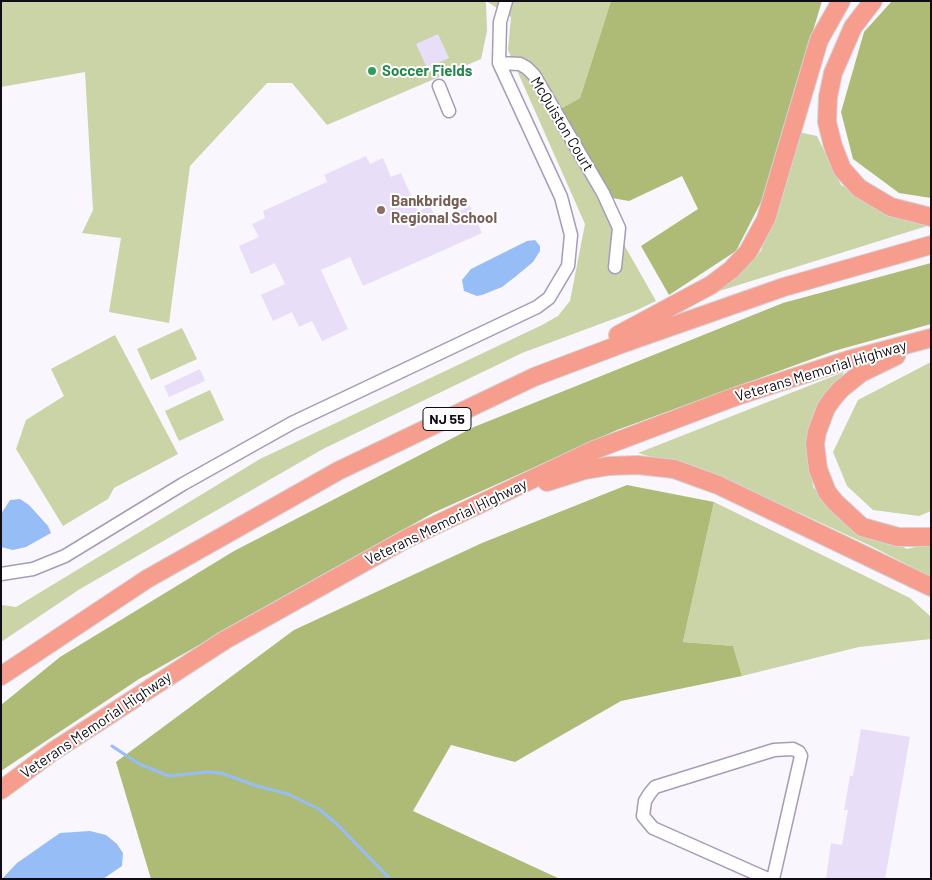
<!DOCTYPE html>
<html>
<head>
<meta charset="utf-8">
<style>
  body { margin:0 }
  #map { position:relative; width:932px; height:880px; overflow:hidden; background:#f9f6fd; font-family:Barlow,sans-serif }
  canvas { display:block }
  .frame { position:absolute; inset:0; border:2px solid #100b15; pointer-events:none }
</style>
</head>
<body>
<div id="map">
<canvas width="932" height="880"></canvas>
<div class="frame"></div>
</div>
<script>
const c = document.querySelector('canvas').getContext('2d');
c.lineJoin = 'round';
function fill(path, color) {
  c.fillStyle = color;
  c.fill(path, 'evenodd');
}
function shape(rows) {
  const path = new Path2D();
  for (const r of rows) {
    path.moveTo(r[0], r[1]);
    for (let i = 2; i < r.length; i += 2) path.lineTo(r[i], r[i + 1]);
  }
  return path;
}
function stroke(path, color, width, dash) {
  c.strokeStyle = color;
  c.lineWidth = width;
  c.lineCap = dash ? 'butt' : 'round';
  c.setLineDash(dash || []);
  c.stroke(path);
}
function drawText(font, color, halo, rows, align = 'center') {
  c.font = font + ' Barlow,sans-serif';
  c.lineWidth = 4;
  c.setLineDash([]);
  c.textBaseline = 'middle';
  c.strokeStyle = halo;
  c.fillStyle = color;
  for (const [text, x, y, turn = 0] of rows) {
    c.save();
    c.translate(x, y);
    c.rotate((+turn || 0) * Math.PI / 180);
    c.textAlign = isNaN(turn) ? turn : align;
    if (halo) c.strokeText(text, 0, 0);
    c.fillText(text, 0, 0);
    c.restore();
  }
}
fill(shape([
  [1,1,484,1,486,3,487,31,481,59,327,125,292,83,267,83,190,166,169,323,109,312,121,238,82,233,93,210,85,72,1,87],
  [486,1,611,1,580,98,551,116,656,301,635,311,522,353,323,449,80,589,1,642,1,605,16,607,260,459,542,325,558,316,570,301,585,224,508,50,511,17],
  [798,132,817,136,841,185,927,226,713,293,761,251],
  [182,328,197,359,151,380,137,349],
  [115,335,178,454,114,488,108,499,63,526,16,449,26,420,64,396,51,369],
  [931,362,931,511,919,516,873,510,847,486,833,452,858,400],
  [844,372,809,432,813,487,842,518,907,549,931,543,931,577,871,546,726,479,638,453],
  [210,390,224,420,179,441,165,411],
  [714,502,910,598,931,617,931,639,859,647,742,676,733,646,683,642]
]), '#cad4a6');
fill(shape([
  [611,1,822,1,762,200,736,251,669,295,641,246,698,209,682,176,629,201,612,198,561,109,580,98],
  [892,1,931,1,931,198,899,193,853,159,841,112,864,32],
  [931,263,931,324,834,351,617,430,433,513,139,679,1,771,1,705,60,657,234,551,474,427,783,303],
  [627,485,714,502,683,642,733,646,742,676,621,701,515,762,451,745,413,811,560,879,151,879,116,762,294,630,482,543]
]), '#adbb77');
fill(shape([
  [535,240,540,246,540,251,533,262,515,277,502,287,482,295,477,296,464,291,462,280,471,269,527,241],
  [20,499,29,505,48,526,51,533,26,547,13,550,1,547,1,514,10,500],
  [90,831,106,835,117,844,123,853,122,866,103,879,2,879,17,863,60,833]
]), '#97bdf6');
stroke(shape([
  [112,746,139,764,169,776,208,772,221,773,254,785,288,794,319,809,337,824,390,879]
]), '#97bdf6', 3);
fill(shape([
  [438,34,449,58,427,68,416,44],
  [366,156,370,164,383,158,391,177,401,173,418,211,430,206,437,221,470,206,482,233,363,286,350,257,321,270,348,329,322,341,312,321,299,327,292,312,273,321,261,295,285,284,275,263,251,274,239,246,259,237,252,224,265,218,263,211,327,182,324,175],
  [200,369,205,381,169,397,164,386],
  [861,729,910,737,885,879,826,879,831,843,842,845,848,810,844,810,850,776,853,776]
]), '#e8def8');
const minor = shape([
  [499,63,520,64,527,68,534,75,603,193,619,228,615,267],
  [439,86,449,111],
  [1,574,33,569,65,556,183,484,292,423,537,307,549,298,568,266,571,235,561,197,499,63,500,22,506,1],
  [768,879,653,828,643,816,645,801,650,793,655,787,774,750,793,749,799,752,801,756,773,879]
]);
const highway = shape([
  [873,1,853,27,833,73,828,97,827,122,833,146,842,169,859,188,891,207,931,217],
  [618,335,711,285,731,270,748,252,766,219,819,40,841,1],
  [896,356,861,373,841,389,833,398,826,408,817,432,815,444,818,469,827,492,835,502,862,527,898,537,931,537],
  [547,482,585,470,609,466,638,465,674,469,718,485,931,587],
  [1,676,147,579,294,496,338,471,534,377,624,343,784,287,931,245],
  [1,790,52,752,225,640,406,539,594,450,737,396,848,360,931,338]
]);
stroke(minor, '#a79cb8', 15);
stroke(highway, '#d4d3d5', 20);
stroke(minor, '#fff', 12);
stroke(highway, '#f79d8d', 18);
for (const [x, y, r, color] of [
  [372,71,5,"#2e9e5b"],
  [381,210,5,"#8d6e63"]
]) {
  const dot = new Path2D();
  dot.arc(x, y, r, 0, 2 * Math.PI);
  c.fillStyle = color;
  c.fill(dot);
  stroke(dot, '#fff', 2);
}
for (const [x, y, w] of [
  [447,419,48]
]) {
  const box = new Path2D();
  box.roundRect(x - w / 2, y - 11.5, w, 23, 4);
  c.fillStyle = '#fff';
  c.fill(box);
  stroke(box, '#100b15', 1);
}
drawText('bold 14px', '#100b15', null, [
  ["NJ 55",447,419]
]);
drawText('bold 15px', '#27864d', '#fff', [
  ["Soccer Fields",382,71]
], 'left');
drawText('15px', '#100b15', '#fff', [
  ["McQuiston Court",562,124,59],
  ["Veterans Memorial Highway",821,371,-17],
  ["Veterans Memorial Highway",446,522,-26],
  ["Veterans Memorial Highway",96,725,-34]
]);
drawText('bold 15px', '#785e54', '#fff', [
  ["Bankbridge",391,201],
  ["Regional School",391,218]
], 'left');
</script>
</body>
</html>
